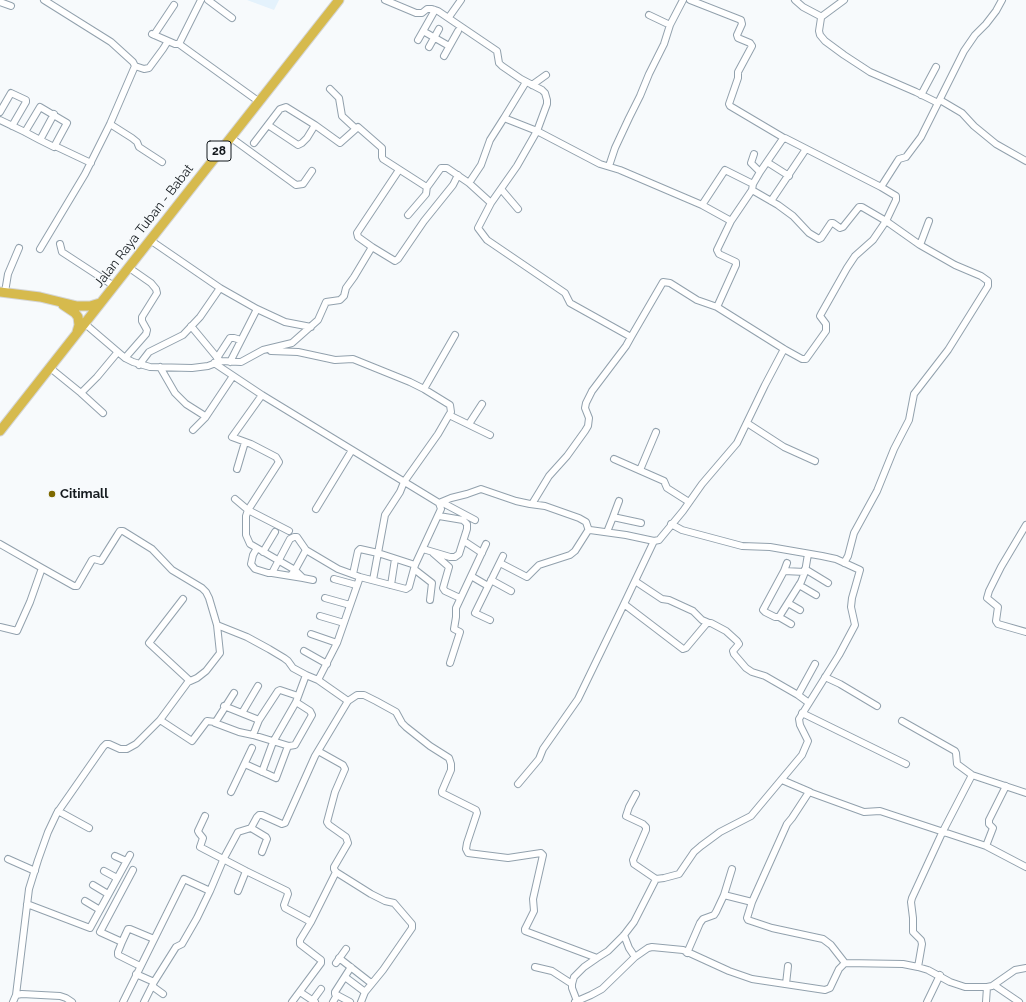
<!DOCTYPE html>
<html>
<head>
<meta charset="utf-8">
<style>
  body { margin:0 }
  canvas { display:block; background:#f7fafc }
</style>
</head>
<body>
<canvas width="1026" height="1002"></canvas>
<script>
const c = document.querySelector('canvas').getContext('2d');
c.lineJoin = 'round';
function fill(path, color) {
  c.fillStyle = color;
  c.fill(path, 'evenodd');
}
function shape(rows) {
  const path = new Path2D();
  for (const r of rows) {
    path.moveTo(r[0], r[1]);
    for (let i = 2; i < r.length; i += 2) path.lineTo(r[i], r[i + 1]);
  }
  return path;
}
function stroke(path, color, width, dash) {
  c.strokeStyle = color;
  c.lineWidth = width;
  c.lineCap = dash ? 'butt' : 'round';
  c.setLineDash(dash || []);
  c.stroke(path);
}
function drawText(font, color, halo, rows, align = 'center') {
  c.font = font + ' Raleway,sans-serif';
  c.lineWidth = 3;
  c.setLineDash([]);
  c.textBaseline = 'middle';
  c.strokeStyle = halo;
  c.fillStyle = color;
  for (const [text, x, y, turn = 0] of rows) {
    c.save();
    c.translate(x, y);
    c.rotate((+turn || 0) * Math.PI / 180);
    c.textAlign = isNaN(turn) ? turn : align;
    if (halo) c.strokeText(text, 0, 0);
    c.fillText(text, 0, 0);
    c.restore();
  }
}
fill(shape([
  [247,0,279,0,274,10]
]), '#e4f2fc');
const minor = shape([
  [208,0,232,18],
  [690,0,741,20,742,24,737,35,738,38,750,43,752,46,738,72,738,78,729,104,730,106,784,138],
  [795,0,803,7,820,16,821,18,819,31,820,35,825,41,844,55,870,72,916,92,938,103],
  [0,2,11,6],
  [649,15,670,25],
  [449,17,461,0],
  [821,17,844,0],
  [423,31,449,46],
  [152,34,175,44,179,44,258,101],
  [154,35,174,5],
  [418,40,435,10],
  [179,44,201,0],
  [429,47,439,29],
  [444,56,458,31],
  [135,66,144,69,149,68,163,49,168,41],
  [532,85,546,75],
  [330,89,339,98,342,116,355,128],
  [921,95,936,67],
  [940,100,962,113,974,126,996,144,1026,161],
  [0,112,11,93,26,100,26,102,12,126],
  [504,118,526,82],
  [0,120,25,132,40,140,54,147,67,123,40,107,25,132],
  [110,124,132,138,137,142,139,147,162,162],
  [268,125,298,145,302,143,307,138,315,125],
  [230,137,296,185,303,184,312,171],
  [40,140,54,114],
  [254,143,280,109,286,107,315,125,340,143,358,127,382,148,382,157,383,159,425,186,428,186,441,168,447,168,469,183,491,203,517,166,537,131,547,104,547,100,545,93,542,90,521,79,502,66,499,63,497,51,438,11,432,9,427,9,422,13,416,13,385,0],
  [55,146,91,163],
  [754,154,751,163,760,172],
  [767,162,789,176],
  [609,166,615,148,629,118,640,96,649,74,664,44,670,25,683,0],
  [469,183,481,165,490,140,504,118,537,131,600,164,620,170,702,205,731,221,752,190,778,205,793,216,809,233,819,239,821,238,831,223,833,223,840,228,843,227,859,207,862,207,886,221,920,245,955,265,981,276,988,281,988,286,948,350,914,394,909,420,894,449,877,491,854,533,848,556,844,563],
  [501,189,518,209],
  [752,190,753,184,760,172,782,140,785,138,881,187],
  [771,201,806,149],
  [491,203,478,228,487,240,565,293,570,303,631,337,626,346,592,391,586,403,585,408,589,418,588,426,585,431,567,456,549,476,532,504],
  [702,205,725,170,753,184],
  [408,215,426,194,427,186],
  [731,221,717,250,719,254,736,262,736,265,717,307,784,349,802,359,806,359,826,331,826,324,820,316,821,314,847,268,855,256,873,240,886,221,896,200,896,196,881,187,897,162,899,159,906,157,921,137,964,51,975,35,986,24,996,11,1002,0],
  [150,240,220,288,257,309,285,322,311,327],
  [60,244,62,252,114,286],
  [920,245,929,221],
  [372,247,395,261,398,259,424,221,453,185,458,175],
  [40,249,85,174,110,124,135,66,133,62,111,42,44,0],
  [5,292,8,274,19,248],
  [84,323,125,358,133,362,150,367,192,368,208,366,221,361,241,362,263,350,292,343,318,320,326,302,340,300,344,296,346,288,354,277,372,247,358,237,357,233,399,170],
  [191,326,220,361],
  [631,337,663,282,670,283,697,300,717,307],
  [271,351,298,352,335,360,353,359,358,361,410,382,424,389,450,405,451,412,449,415,438,434,404,482,400,492,385,515,373,580],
  [125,358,146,334,147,330,142,321,142,317,157,293,156,289,151,283,128,267],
  [217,358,230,338,234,338,241,340],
  [230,362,257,309],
  [214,363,262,395,439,503,441,509,415,565,409,587,406,589,360,577,338,569,306,550,297,537,294,537,290,539,272,573,268,573,255,569,251,564,253,555,257,548],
  [139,365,149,352,183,335,200,317,220,288],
  [49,367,81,393,103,413],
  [160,367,175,393,186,404,205,416],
  [424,389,455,335],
  [81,393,97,377,117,353],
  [262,395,232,437,251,444,276,457,279,462,248,510,246,516,246,535,250,544,295,570,291,575],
  [449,415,490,435],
  [747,423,784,447,815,461],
  [469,424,482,404],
  [193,430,205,418,233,376],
  [614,459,664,481,667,488,689,502],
  [237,469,245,442],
  [640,470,656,432],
  [235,499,248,510,289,531],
  [439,503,451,498,467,494,481,489,516,501,530,504,545,506,579,518,586,522,588,528,590,530,626,535,654,541,659,540,683,511,702,484,737,443,765,385,784,349],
  [443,503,475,520],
  [316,509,352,450],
  [613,517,619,501],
  [1026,525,1001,567,989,591,987,598,998,607,996,621,998,624,1026,632],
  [607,532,613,517,641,523],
  [464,541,482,553],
  [654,541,624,604,683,649,686,648,707,623,711,623,726,631,737,641,739,644,733,651,734,654,746,668,752,672,765,676,798,695,809,703],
  [0,544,42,568,74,586,77,586,92,560,94,559,101,561,118,534,120,531,123,531,152,549,172,570,202,588,206,592,209,598,217,625,247,637,269,649,284,658,288,661,293,668,306,675],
  [423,549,450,557,455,557,459,554,467,529,467,524,463,520,439,516],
  [306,550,295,570,303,578,313,580],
  [263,552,275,532],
  [433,553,449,567,443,588,445,591,460,598],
  [500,563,527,577,539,565,570,555,575,551,589,529],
  [414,569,432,583,430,600],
  [805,569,828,583],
  [784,571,787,563],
  [805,572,784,571,763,610,765,612,775,617,779,617,801,582,805,572,808,554],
  [272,573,303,578],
  [353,574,358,551,360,549,378,553,415,565],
  [471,576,488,586],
  [360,577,337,643,318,680,348,701,357,695,364,695,376,701,396,712,402,723,406,727,430,746,449,758,451,764,451,770,442,791,442,793,476,810,477,813,467,843,466,849,468,853,508,858,541,853,543,855,533,899,534,911,525,929,525,931,597,958,608,951,624,935,634,922,656,879,664,878,679,874,694,852,701,846,720,832,751,816,802,755,808,741,800,725,799,719,839,655,855,625,851,607,852,598,860,570,836,559,822,556,770,547,742,546,682,530,671,524],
  [334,579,356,585],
  [491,580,511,591],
  [635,581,662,599,669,600,693,611,702,620,709,623],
  [391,585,395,559],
  [799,585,816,595],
  [325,598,350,605],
  [183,599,149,643,190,681],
  [788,603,800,610],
  [320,616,344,623],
  [779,617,791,624],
  [490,620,475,613,503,556],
  [0,627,17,631,30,602,42,568],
  [311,634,337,643],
  [304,651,327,664],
  [450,663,460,632,454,629,456,617,456,608,486,544],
  [825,677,840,684,877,706],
  [234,693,215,723,239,732,253,735,259,720,278,691,280,690,298,696],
  [798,695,815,664],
  [224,706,259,720],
  [242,713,258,686],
  [802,713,906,764],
  [160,720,192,741,207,721,215,722],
  [902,721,955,751,956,753,957,764,972,775,1026,793],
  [253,735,289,746,295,745,312,715,310,711,296,702],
  [318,751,343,765,345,769,335,792,327,822,329,825,346,837,348,843,334,867,334,869,336,872,371,894,385,901,394,903,412,924,412,928,383,970,365,992,361,1002],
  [245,764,276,778,288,746],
  [262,772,273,742,296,702,306,675,318,680],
  [782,780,810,792],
  [518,784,539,759,543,749,578,699,624,604],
  [231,792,252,748],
  [636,794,629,807,626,816,643,824,646,827,646,830,633,860,634,864,656,879],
  [58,811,89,828],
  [205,816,198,831,199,833,203,838,200,847,246,871,287,891,288,894,284,905,285,908,311,922,300,940,300,944,321,960,321,963,292,1002],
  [251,828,266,837,267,839,262,852],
  [986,846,993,828,989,824,989,820,1006,786],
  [115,856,126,861],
  [8,859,35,871],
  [133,870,100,932,122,942,128,929,130,929,154,939],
  [104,871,117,878],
  [93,885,108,894],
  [238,891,246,871],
  [724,895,732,869],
  [85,901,100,910],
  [752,902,747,918,748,920,772,928,823,939,831,945,845,963],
  [27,904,90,928,130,855],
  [311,922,336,872],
  [624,935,629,948,635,957],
  [122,942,118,952,118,955,140,966],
  [687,953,700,923,703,919,714,915,716,912,724,895,752,902,787,824,792,818,809,792,864,812,880,811,986,846,1026,867],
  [339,958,371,983],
  [336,963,346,949],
  [535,967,552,971,572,984],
  [918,967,922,944,921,940,913,932,913,918,911,902,912,898,942,833,972,775],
  [136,974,154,982,176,947,182,944,197,918,210,891],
  [345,977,365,992],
  [786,984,788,966],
  [994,985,1019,1002],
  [152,986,163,994],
  [300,992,315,1002],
  [16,995,29,889,38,860,48,832,57,813,103,747,106,744,109,744,120,749,127,749,136,744,160,720,188,682,197,678,206,671,220,653,217,625],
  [313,1000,321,989],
  [577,1001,572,988,572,984,574,977,584,967,597,958],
  [13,1002,16,995,22,994,60,996,66,998,72,1002],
  [123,1002,184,879,210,891,224,858,238,832,251,828,257,817,259,815,262,815,282,824,285,823,315,756,348,701],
  [144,1002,154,982],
  [333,1002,337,995],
  [350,1002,335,994,335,992,351,967],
  [575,1002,591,995,602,989,635,957,648,948,652,947,683,950,729,971,752,979,825,990,830,988,839,969,845,963,903,964,918,967,928,970,950,982,965,987,987,987,992,986,1015,970,1026,968],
  [927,1002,940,975],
  [986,1002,987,987]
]);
const highway = shape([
  [0,292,40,297,77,306,90,306,100,303],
  [63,305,75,313,78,317,79,325,77,332],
  [0,431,339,0]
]);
stroke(minor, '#92a1ad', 8);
stroke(highway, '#d5d6d6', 11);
stroke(minor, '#fff', 6);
stroke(highway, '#d6ba4d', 9);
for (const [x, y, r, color] of [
  [52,494,4,"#7e6900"]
]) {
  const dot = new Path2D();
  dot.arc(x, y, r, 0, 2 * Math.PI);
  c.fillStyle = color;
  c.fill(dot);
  stroke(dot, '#f7fafc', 1.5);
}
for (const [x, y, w] of [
  [219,151,24]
]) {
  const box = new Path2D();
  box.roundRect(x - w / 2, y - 10, w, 20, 3);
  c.fillStyle = '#f7fafc';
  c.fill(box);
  stroke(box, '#13191d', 1);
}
drawText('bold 12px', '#13191d', null, [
  ["28",219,151]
]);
drawText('13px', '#13191d', '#f7fafc', [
  ["Jalan Raya Tuban - Babat",144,226,-52]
]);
drawText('bold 13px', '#13191d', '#f7fafc', [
  ["Citimall",60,494]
], 'left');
</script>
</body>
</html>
